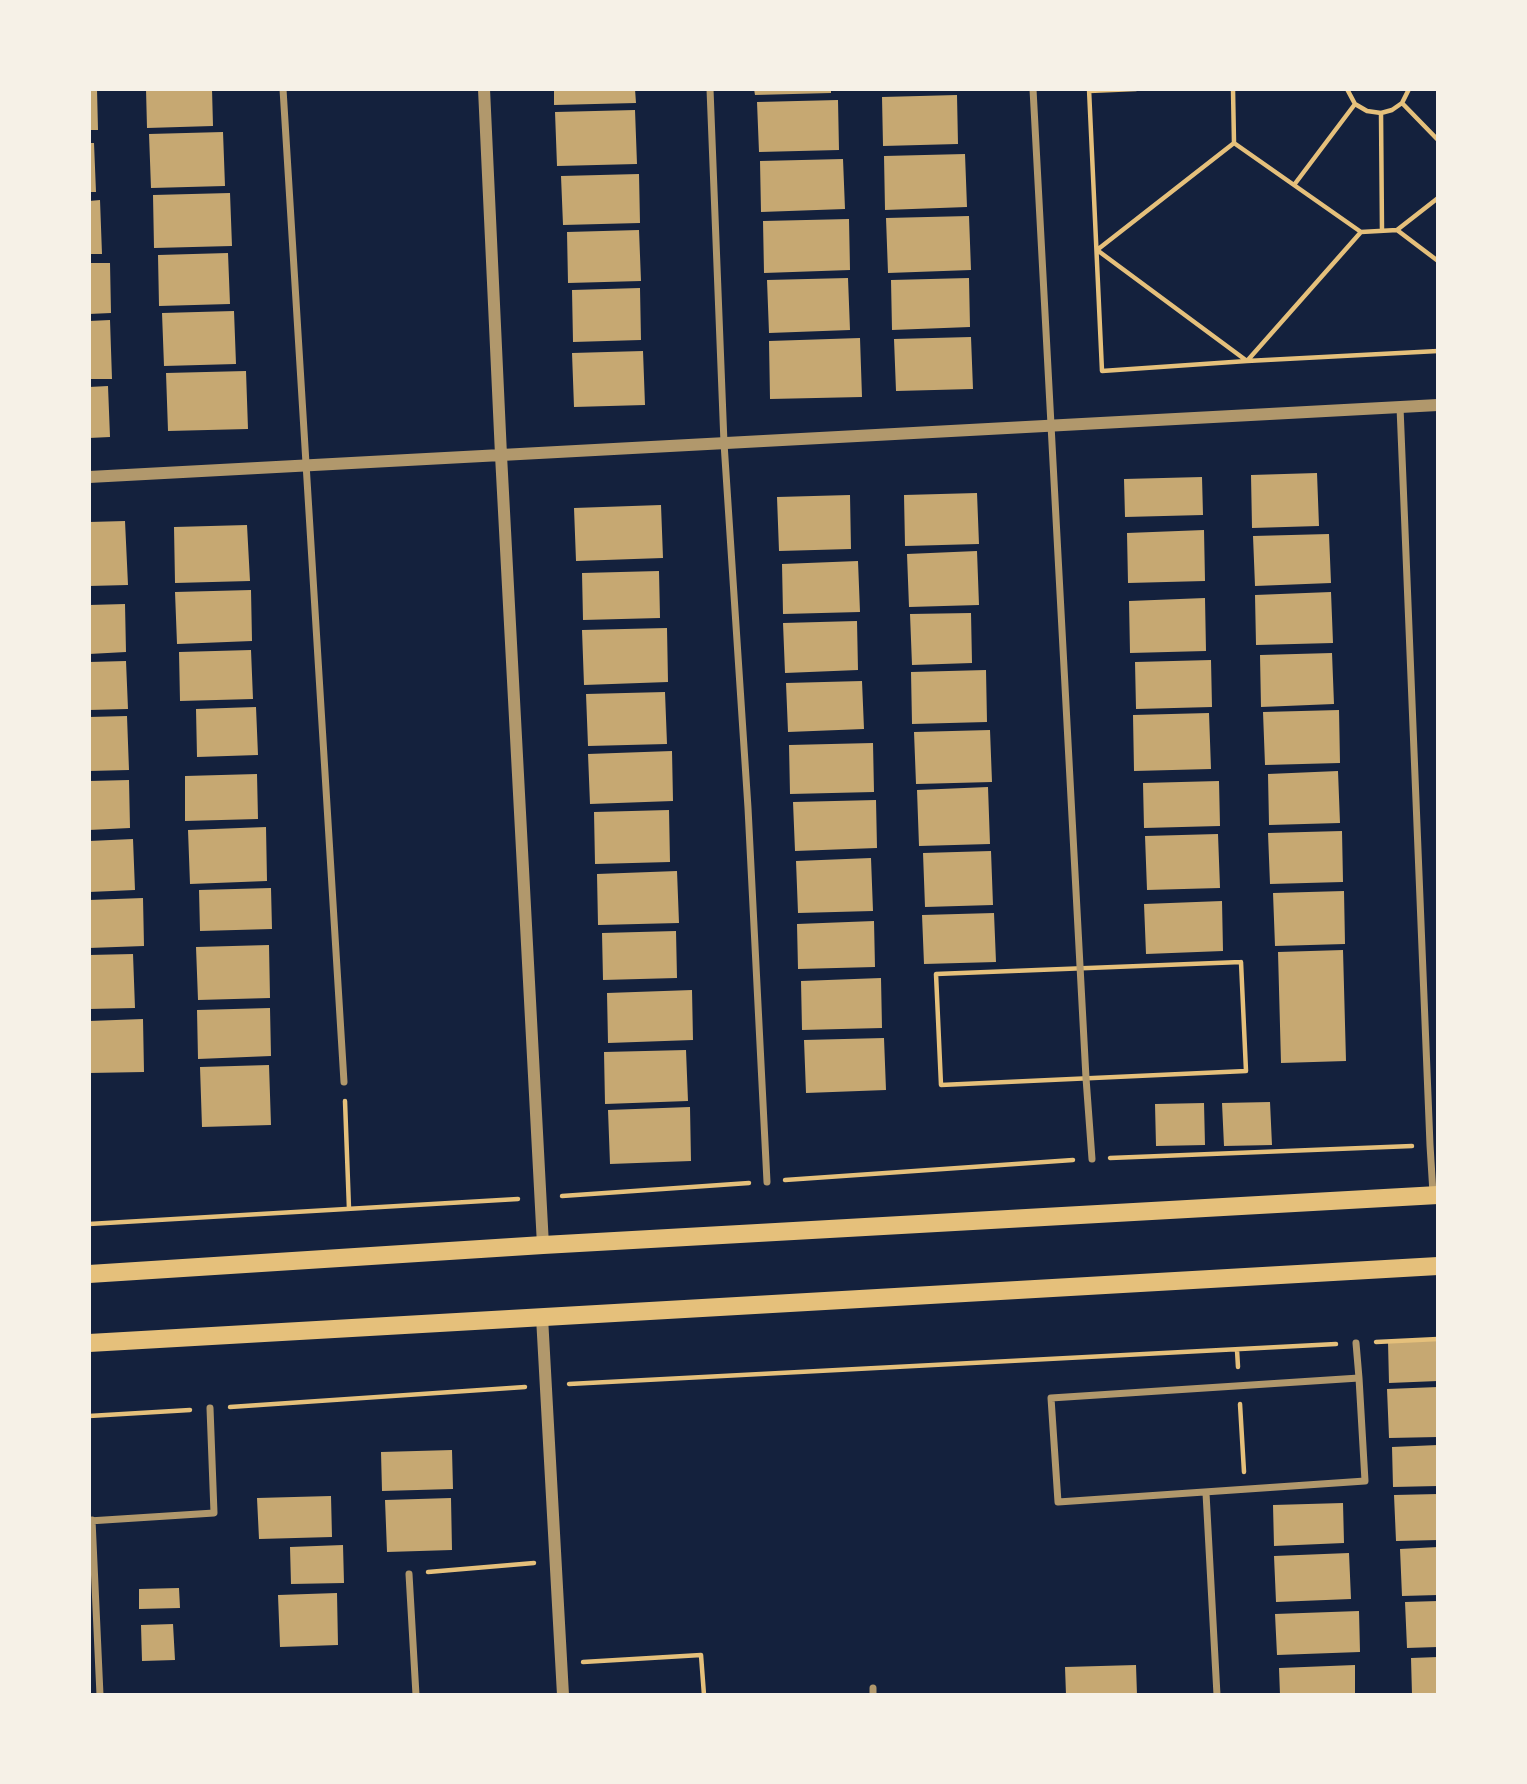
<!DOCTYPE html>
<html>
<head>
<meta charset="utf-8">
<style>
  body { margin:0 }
  #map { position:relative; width:1527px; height:1784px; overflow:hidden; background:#14213d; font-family:"Fira Sans",sans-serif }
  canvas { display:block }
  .frame { position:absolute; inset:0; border:91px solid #f6f1e7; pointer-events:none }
</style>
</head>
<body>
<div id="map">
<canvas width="1527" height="1784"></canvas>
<div class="frame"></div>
</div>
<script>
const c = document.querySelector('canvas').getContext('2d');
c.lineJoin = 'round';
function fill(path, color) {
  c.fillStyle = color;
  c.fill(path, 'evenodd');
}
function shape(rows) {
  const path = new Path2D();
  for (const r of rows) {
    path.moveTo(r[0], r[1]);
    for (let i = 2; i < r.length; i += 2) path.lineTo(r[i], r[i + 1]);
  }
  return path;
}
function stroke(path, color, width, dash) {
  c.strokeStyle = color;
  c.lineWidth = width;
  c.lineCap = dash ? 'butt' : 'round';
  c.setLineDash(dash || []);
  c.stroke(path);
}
fill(shape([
  [89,89,97,89,98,130,89,130],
  [146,89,212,89,213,126,147,128],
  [554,89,635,89,636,103,554,105],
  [754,89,831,89,831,93,755,95],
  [957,95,958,144,883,146,882,97],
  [838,100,839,150,759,152,757,102],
  [635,110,637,164,557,166,555,112],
  [223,132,225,186,151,188,149,134],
  [89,143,94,143,96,192,89,192],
  [965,154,967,207,885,210,884,156],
  [843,159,845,209,761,212,760,161],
  [639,174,640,223,563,225,561,176],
  [230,193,232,246,154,248,153,195],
  [100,200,102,254,89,254,89,201],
  [969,216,971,270,888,273,886,218],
  [849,219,850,270,764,273,763,221],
  [639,230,641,281,568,283,567,232],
  [228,253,230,304,159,306,158,255],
  [89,263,110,263,111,313,89,314],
  [848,278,850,330,769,333,767,280],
  [969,278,970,327,892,330,891,280],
  [640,288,641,340,573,342,572,290],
  [234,311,236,364,164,366,162,313],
  [110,320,112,379,89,379,89,321],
  [971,337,973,389,896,391,894,339],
  [860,338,862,397,770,399,769,341],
  [643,351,645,405,574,407,572,353],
  [246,371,248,429,168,431,166,373],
  [108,386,110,437,89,438,89,387],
  [1317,473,1319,526,1252,528,1251,475],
  [1202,477,1203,515,1125,517,1124,479],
  [977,493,979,544,905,546,904,495],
  [850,495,851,549,779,551,777,497],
  [661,505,663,558,576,561,574,508],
  [125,521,128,585,89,586,89,522],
  [247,525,250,581,175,583,174,527],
  [1204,530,1205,581,1128,583,1127,533],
  [1329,534,1331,583,1255,586,1253,536],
  [977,551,979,605,909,607,907,554],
  [858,561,860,612,783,614,782,564],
  [659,571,660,618,583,620,582,573],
  [251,590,252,641,177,644,175,592],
  [1331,592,1333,643,1256,645,1255,595],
  [1205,598,1206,651,1130,653,1129,601],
  [125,604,126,652,89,654,89,605],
  [971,613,972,663,912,665,910,614],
  [857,621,858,670,785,673,783,623],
  [667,628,668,682,584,685,582,630],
  [251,650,253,699,180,701,179,652],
  [1332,653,1334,704,1261,707,1260,655],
  [1211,660,1212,707,1136,709,1135,662],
  [126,661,128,709,89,710,89,662],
  [986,670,987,722,912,724,911,672],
  [862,681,864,729,788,732,786,683],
  [665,692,667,744,588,746,586,694],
  [256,707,258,755,197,757,196,709],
  [1339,710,1340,763,1265,765,1263,712],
  [1209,713,1211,769,1134,771,1133,715],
  [127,716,129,770,89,771,89,717],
  [990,730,992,782,916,784,914,732],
  [873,743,874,792,790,794,789,745],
  [672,751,673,801,590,804,588,754],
  [1338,771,1340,823,1269,825,1268,774],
  [257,774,258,819,185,821,185,776],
  [129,780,130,828,89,830,89,781],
  [1219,781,1220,826,1144,828,1143,783],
  [988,787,990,844,919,846,917,790],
  [876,800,877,848,795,851,793,802],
  [669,810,670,862,595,864,594,812],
  [266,827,267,881,190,884,188,830],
  [1342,831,1343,882,1270,884,1268,833],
  [1218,834,1220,888,1147,890,1145,836],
  [133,839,135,890,89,892,89,841],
  [991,851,993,905,925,907,923,853],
  [871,858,873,911,798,913,796,861],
  [677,871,679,923,598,925,597,874],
  [271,888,272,929,200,931,199,890],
  [1344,891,1345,944,1275,946,1273,893],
  [143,898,144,946,89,948,89,900],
  [1222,901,1223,951,1146,954,1144,904],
  [994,913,996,962,924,964,922,915],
  [874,921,875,967,798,969,797,924],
  [676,931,677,978,603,980,602,933],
  [269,945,270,998,198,1000,196,947],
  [1343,950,1346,1061,1281,1063,1278,952],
  [133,954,135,1008,89,1009,89,955],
  [881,978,882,1028,802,1030,801,981],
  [692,990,693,1040,608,1043,607,993],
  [270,1008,271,1056,198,1059,197,1010],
  [143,1019,144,1072,89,1073,89,1021],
  [884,1038,886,1090,806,1093,804,1040],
  [686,1050,688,1101,605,1104,604,1052],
  [269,1065,271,1125,202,1127,200,1067],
  [1270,1102,1272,1145,1224,1146,1222,1103],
  [1204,1103,1205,1145,1156,1146,1155,1104],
  [690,1107,691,1161,610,1164,608,1110],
  [1438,1340,1438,1381,1389,1383,1388,1342],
  [1438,1387,1438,1437,1389,1438,1387,1389],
  [1438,1445,1438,1486,1393,1487,1392,1447],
  [452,1450,453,1489,382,1491,381,1452],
  [1438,1494,1438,1540,1396,1541,1394,1495],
  [331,1496,332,1537,259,1539,257,1498],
  [451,1498,452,1550,387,1552,385,1500],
  [1343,1503,1344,1543,1274,1546,1273,1505],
  [343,1545,344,1583,291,1584,290,1547],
  [1438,1547,1438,1595,1402,1596,1400,1549],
  [1349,1553,1351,1599,1276,1602,1274,1556],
  [179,1588,180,1608,139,1609,139,1589],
  [337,1593,338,1645,280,1647,278,1595],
  [1438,1601,1438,1647,1407,1648,1405,1602],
  [1359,1611,1360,1652,1277,1655,1275,1614],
  [173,1624,175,1660,142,1661,141,1625],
  [1438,1657,1438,1695,1412,1695,1411,1658],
  [1136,1665,1137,1695,1066,1695,1065,1667],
  [1355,1665,1355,1695,1280,1695,1279,1668]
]), '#c6a872');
stroke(shape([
  [1089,89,1102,371,1247,361,1438,351],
  [1233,89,1234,143,1361,232,1397,230,1438,198],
  [1347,89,1355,104,1367,111,1381,113,1392,110,1402,103,1409,89],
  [1089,91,1136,89],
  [1402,103,1438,140],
  [1381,113,1382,231],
  [1234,143,1097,250,1247,361,1361,232],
  [1294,185,1355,104],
  [1397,230,1438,261],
  [1241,962,1246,1071,941,1085,936,974,1241,962],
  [345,1101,349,1209],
  [1110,1158,1412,1146],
  [785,1180,1073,1160],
  [562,1196,749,1183],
  [89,1224,518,1199],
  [1376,1342,1438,1339],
  [1237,1350,1238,1367],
  [569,1384,1336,1344],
  [1240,1404,1244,1472],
  [230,1407,525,1387],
  [89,1416,190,1410],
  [428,1572,534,1563],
  [583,1662,701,1655,704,1695]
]), '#e5c07b', 4.5);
stroke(shape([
  [283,89,344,1082],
  [710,89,724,443,748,808,767,1182],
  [1033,89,1086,1078,1092,1159],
  [1400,407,1430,1145,1433,1193],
  [1356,1343,1359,1378,1365,1481,1058,1502,1051,1398,1359,1378],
  [1206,1493,1217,1695],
  [92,1520,100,1695],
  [89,1521,214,1513,210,1408],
  [409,1574,416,1695],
  [873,1688,873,1695]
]), '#b1986c', 7);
stroke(shape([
  [484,89,501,455,543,1245],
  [89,477,1438,405],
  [542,1317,563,1695]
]), '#b1986c', 12);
stroke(shape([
  [89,1274,543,1245,1438,1195],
  [89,1343,1438,1266]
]), '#e5c07b', 18);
</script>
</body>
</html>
